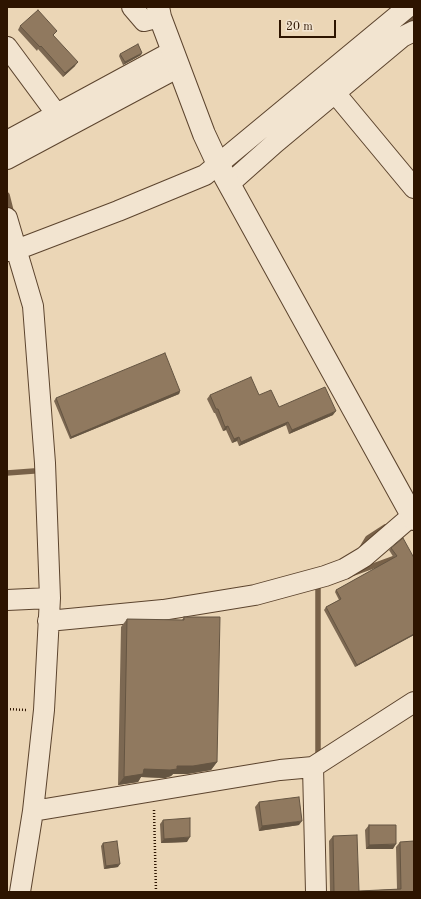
<!DOCTYPE html>
<html>
<head>
<meta charset="utf-8">
<style>
  body { margin:0 }
  #map { position:relative; width:421px; height:899px; overflow:hidden; background:#ebd6b6; font-family:"Old Standard TT",serif }
  canvas { display:block }
  .frame { position:absolute; inset:0; border:8px solid #2d1400; pointer-events:none }
  .scale { position:absolute; left:279px; top:20px; width:57px; height:18px; box-sizing:border-box; border:2px solid #2d1400; border-top:0; padding-left:5px; font-size:12px; line-height:14px; white-space:nowrap; color:#2d1400; -webkit-text-stroke:3px #f2e4d0; paint-order:stroke }
</style>
</head>
<body>
<div id="map">
<canvas width="421" height="899"></canvas>
<div class="frame"></div>
<div class="scale">20 m</div>
</div>
<script>
const c = document.querySelector('canvas').getContext('2d');
c.lineJoin = 'round';
function shape(rows) {
  const path = new Path2D();
  for (const r of rows) {
    path.moveTo(r[0], r[1]);
    for (let i = 2; i < r.length; i += 2) path.lineTo(r[i], r[i + 1]);
  }
  return path;
}
function stroke(path, color, width, dash) {
  c.strokeStyle = color;
  c.lineWidth = width;
  c.lineCap = dash ? 'butt' : 'round';
  c.setLineDash(dash || []);
  c.stroke(path);
}
function fill(path, color) {
  c.fillStyle = color;
  c.fill(path, 'evenodd');
}
stroke(shape([
  [403,27,414,18],
  [7,195,12,215],
  [7,473,34,471],
  [362,548,368,538,385,527],
  [354,573,395,558],
  [318,756,318,586]
]), '#786148', 5.5);
const minor = shape([
  [132,7,144,21,160,17],
  [7,47,64,124],
  [335,93,414,188],
  [7,141,173,51],
  [7,159,179,67],
  [229,184,275,143,402,37,414,31],
  [7,218,33,306,45,463,50,598,44,710,33,811,20,892],
  [7,251,16,250,118,211,205,175,408,7],
  [7,600,50,598],
  [48,621,163,610,255,595,325,576,344,569,364,557,414,514],
  [33,811,280,770,313,767],
  [316,892,313,767,414,702]
]);
const tertiary = shape([
  [158,7,160,17,204,134,218,164,414,519]
]);
stroke(minor, '#5c442e', 22);
stroke(tertiary, '#5c442e', 24);
stroke(shape([
  [7,709,26,710],
  [154,810,156,892]
]), '#2d1400', 2.5, [1, 2]);
stroke(minor, '#f2e4d0', 20);
stroke(tertiary, '#f2e4d0', 22);
fill(shape([
  [20,26,54,36,75,66,63,77,38,49,37,51,18,30],
  [120,54,141,55,123,65,119,56],
  [180,391,179,394,70,439,54,401,56,398],
  [210,395,259,395,279,407,333,415,289,434,286,425,239,446,237,441,232,443,226,430,223,431,215,413,214,413,207,399],
  [403,538,414,635,355,667,324,610,326,607,339,600,335,592,336,590,394,558,389,550,391,548],
  [184,617,217,762,211,770,187,774,173,774,171,776,165,778,141,777,138,782,118,785,121,627,127,619,182,620],
  [259,802,299,825,259,831,255,807],
  [163,820,187,842,161,843,160,824],
  [369,825,393,849,366,849,365,830],
  [333,836,359,891,397,889,396,847,400,842,414,892,330,892,329,841],
  [103,843,118,867,104,869,101,846]
]), '#7c6852');
fill(shape([
  [142,53,141,55,123,65,125,62],
  [78,62,75,66,63,77,65,73],
  [180,391,179,394,70,439,71,437],
  [336,411,333,415,289,434,292,430],
  [288,422,286,425,239,446,241,442],
  [228,426,226,430,223,431,225,427],
  [239,437,237,441,232,443,234,439],
  [414,634,414,635,355,667,357,665],
  [217,762,211,770,187,774,173,774,171,776,165,778,141,777,138,782,118,785,124,777,144,769],
  [302,821,299,825,259,831,262,826],
  [190,837,187,842,161,843,164,839],
  [396,844,393,849,366,849,369,845],
  [120,864,118,867,104,869,106,866]
]), '#655542');
const building = shape([
  [38,10,57,31,53,35,78,62,65,73,41,46,40,47,20,26,38,10],
  [138,44,142,53,125,62,120,54,138,44],
  [165,353,180,391,71,437,56,398,165,353],
  [251,377,259,395,271,390,279,407,325,387,336,411,292,430,288,422,241,442,239,437,234,439,228,426,225,427,218,409,216,409,210,395,251,377],
  [403,538,414,558,414,634,357,665,326,607,341,599,336,590,397,556,391,548,403,538],
  [184,617,220,617,217,762,193,766,177,766,177,769,170,770,144,769,143,774,124,777,127,619,184,620,184,617],
  [299,797,302,821,262,826,259,802,299,797],
  [190,818,190,837,164,839,163,820,190,818],
  [369,825,396,825,396,844,369,845,369,825],
  [357,835,359,891,401,889,400,842,414,841,414,892,334,892,333,836,357,835],
  [117,841,120,864,106,866,103,843,117,841]
]);
fill(building, '#90795f');
stroke(building, '#655542', 1);
</script>
</body>
</html>
